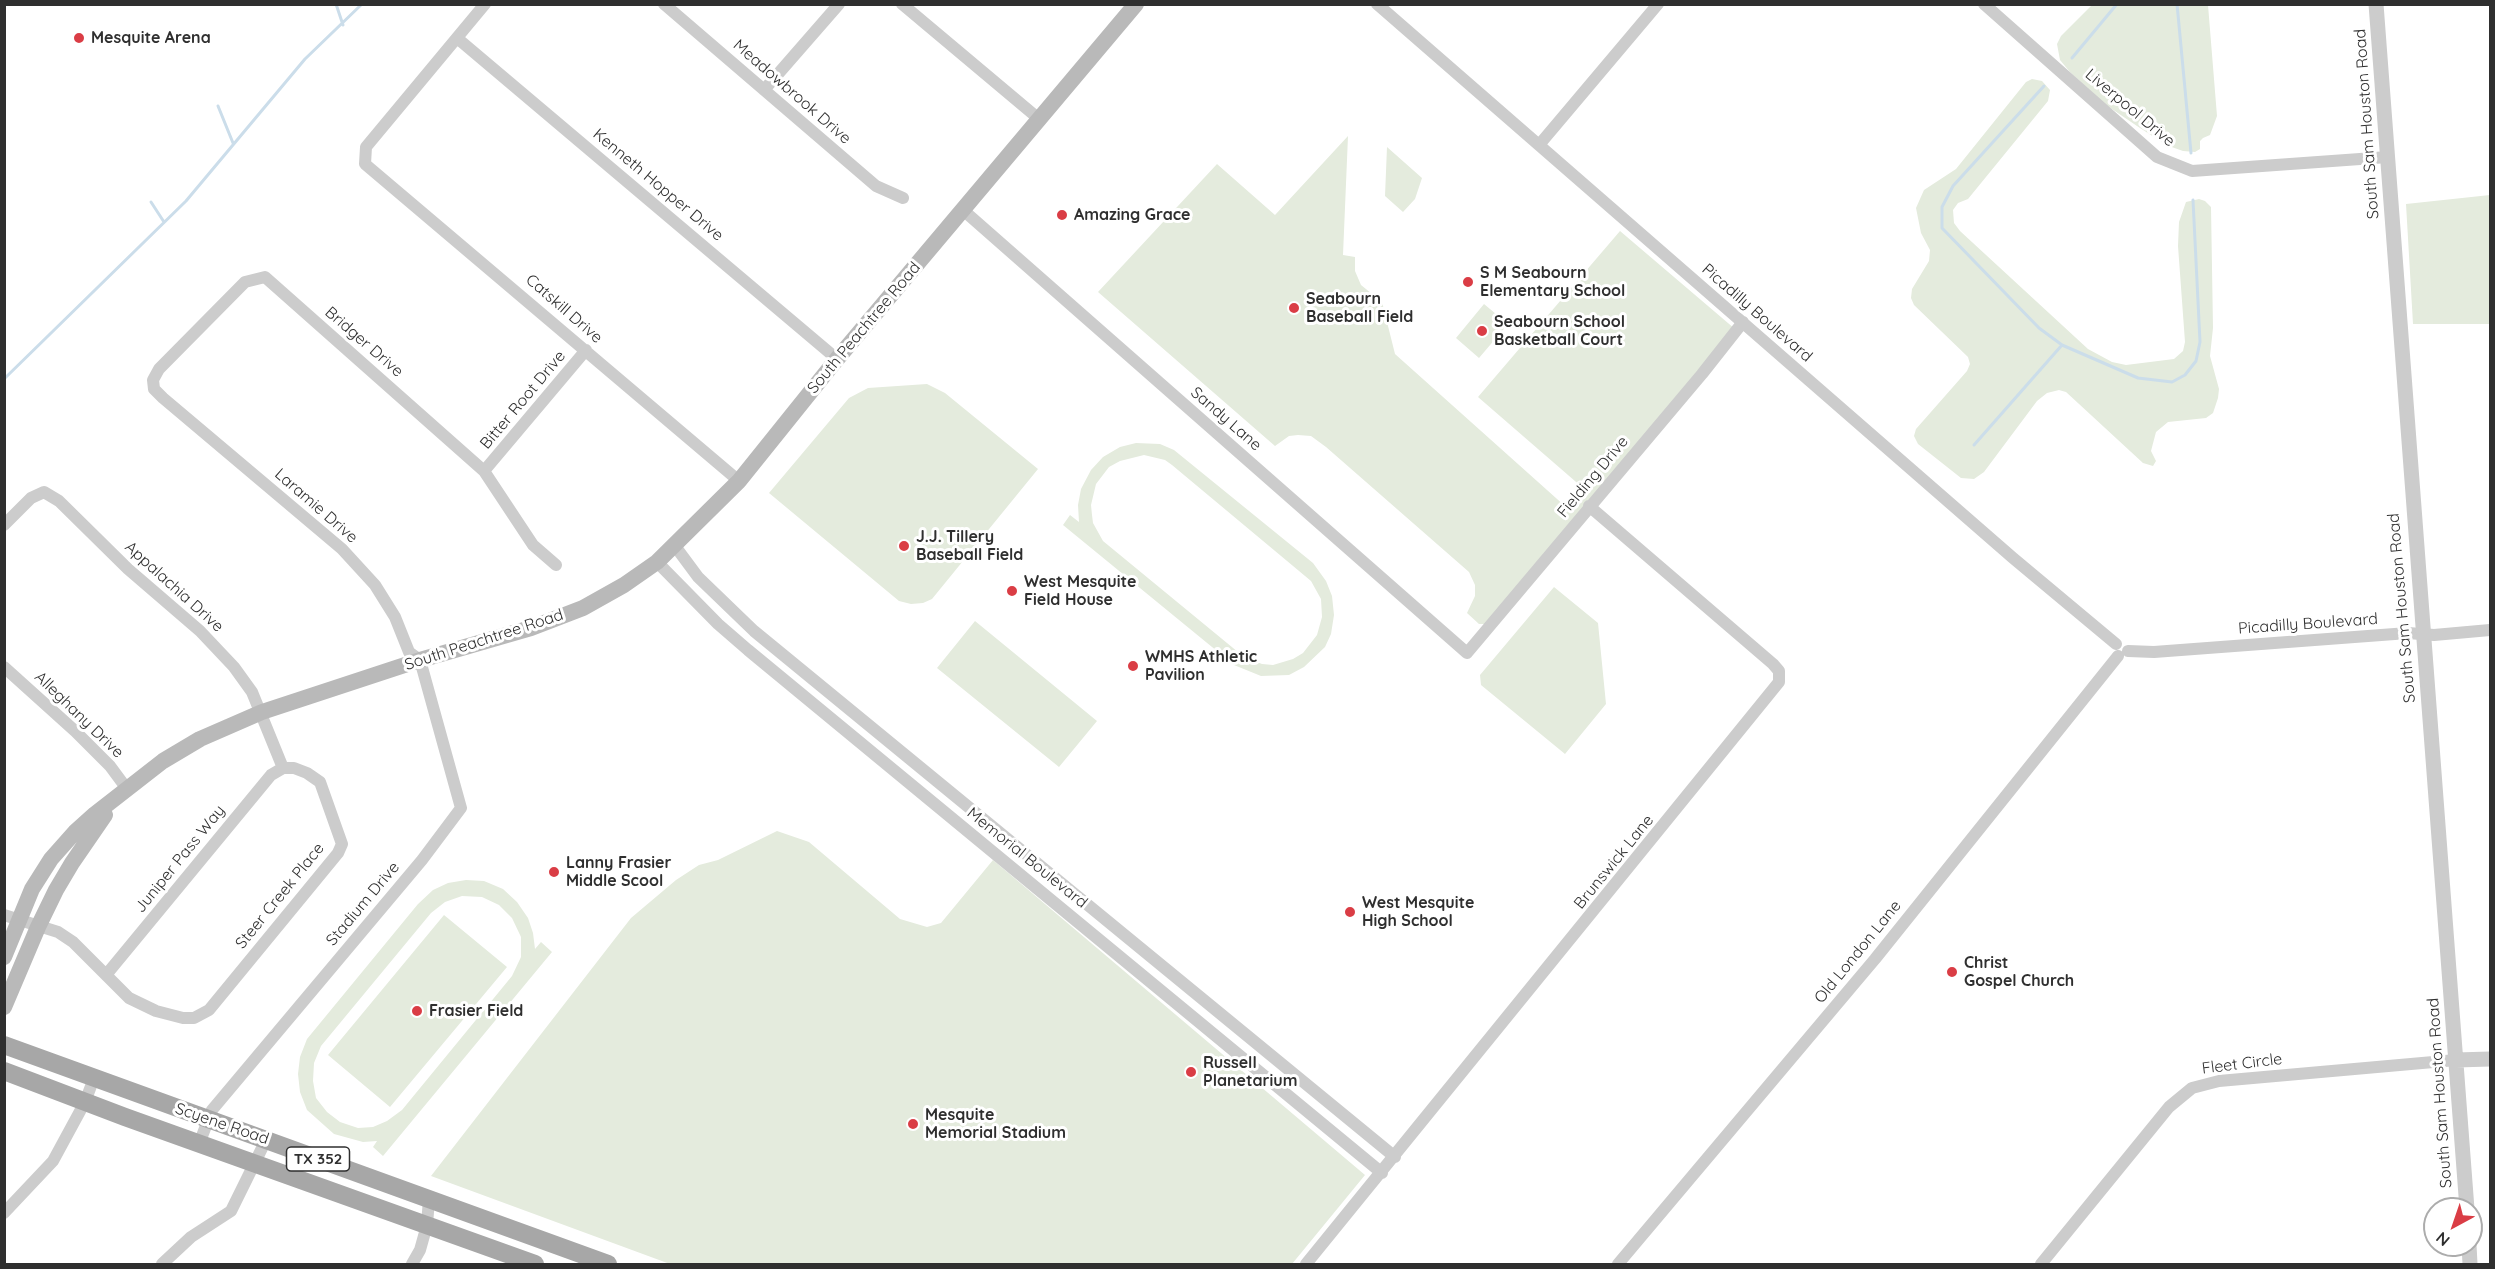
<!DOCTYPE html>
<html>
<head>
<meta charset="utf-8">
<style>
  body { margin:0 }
  #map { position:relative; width:2495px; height:1269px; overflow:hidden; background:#fff; font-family:Quicksand,sans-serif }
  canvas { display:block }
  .frame { position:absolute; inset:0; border:6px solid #2f2f2f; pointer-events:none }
  .north { position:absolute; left:2423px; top:1197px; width:60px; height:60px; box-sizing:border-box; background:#fff; border:2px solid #acacac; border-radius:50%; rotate:220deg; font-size:16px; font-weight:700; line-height:24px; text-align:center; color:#2f2f2f }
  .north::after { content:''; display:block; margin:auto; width:21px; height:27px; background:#da3d45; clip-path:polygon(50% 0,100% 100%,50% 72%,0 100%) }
</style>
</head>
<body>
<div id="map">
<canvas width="2495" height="1269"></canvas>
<div class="frame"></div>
<div class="north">N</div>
</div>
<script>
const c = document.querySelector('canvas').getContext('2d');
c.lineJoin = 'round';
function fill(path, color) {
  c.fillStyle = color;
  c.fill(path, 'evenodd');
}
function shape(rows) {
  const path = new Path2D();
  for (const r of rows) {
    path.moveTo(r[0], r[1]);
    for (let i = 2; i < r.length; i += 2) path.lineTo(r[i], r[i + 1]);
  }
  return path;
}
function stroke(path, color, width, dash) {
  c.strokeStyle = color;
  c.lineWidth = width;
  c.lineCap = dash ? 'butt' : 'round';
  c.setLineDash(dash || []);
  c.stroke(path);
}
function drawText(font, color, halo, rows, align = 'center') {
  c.font = font + ' Quicksand,sans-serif';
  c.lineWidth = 6;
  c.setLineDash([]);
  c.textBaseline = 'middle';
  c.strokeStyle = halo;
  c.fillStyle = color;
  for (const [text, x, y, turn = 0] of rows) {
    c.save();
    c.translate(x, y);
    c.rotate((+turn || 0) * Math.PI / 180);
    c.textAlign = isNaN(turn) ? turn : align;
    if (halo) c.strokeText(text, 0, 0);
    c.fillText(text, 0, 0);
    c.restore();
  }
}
fill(shape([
  [2092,5,2208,5,2217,116,2210,135,2203,138,2200,141,2200,149,2195,152,2183,151,2166,145,2137,126,2106,105,2070,72,2060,60,2057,44,2061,36],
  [2032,79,2042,81,2050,90,2048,101,1968,199,1958,203,1953,210,1954,223,1960,231,2088,349,2112,362,2126,365,2174,359,2183,351,2185,342,2178,246,2179,222,2186,202,2199,199,2205,201,2211,207,2213,328,2210,356,2219,389,2218,398,2213,413,2206,418,2168,422,2156,432,2151,451,2156,461,2153,466,2143,463,2066,392,2059,390,2047,393,2037,401,1984,472,1974,479,1961,478,1918,444,1914,436,1916,429,1967,371,1970,364,1968,357,1914,305,1911,298,1912,289,1929,261,1930,250,1921,233,1916,208,1924,190,1956,169,2026,82],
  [1348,136,1343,255,1355,257,1355,271,1361,285,1382,302,1395,354,1566,507,1583,488,1478,397,1620,231,1735,329,1485,624,1479,624,1467,613,1475,596,1475,585,1469,572,1326,447,1311,436,1298,435,1289,436,1275,446,1098,292,1217,164,1275,215],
  [1387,147,1422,178,1415,199,1403,212,1385,196],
  [2490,195,2490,324,2413,324,2406,204],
  [1484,304,1508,324,1479,358,1456,338],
  [927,384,945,393,1038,469,932,599,923,603,911,604,899,601,769,493,849,398,868,388],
  [1136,443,1160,444,1174,450,1313,563,1326,581,1332,596,1334,615,1331,634,1325,647,1304,667,1289,675,1261,676,1234,665,1063,525,1070,515,1079,522,1078,505,1081,489,1091,470,1103,457,1120,447],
  [1144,455,1165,460,1172,465,1311,581,1321,599,1322,617,1317,635,1303,653,1293,659,1273,665,1262,664,1244,657,1103,541,1093,523,1092,515,1091,505,1096,484,1109,467,1120,461],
  [1554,587,1598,623,1606,704,1565,754,1481,685,1480,675],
  [975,621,1097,721,1059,767,937,668],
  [777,831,809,842,900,919,927,927,941,923,993,860,1365,1175,1292,1264,670,1264,431,1176,631,918,676,880,699,865,718,860],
  [466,880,484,881,503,889,517,902,528,918,533,933,535,949,541,942,552,952,383,1156,373,1147,377,1141,363,1142,334,1134,307,1110,300,1092,298,1074,300,1057,307,1039,418,904,433,890,448,883],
  [462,896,482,897,499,905,512,918,521,937,521,957,512,976,402,1110,387,1121,373,1127,358,1128,340,1122,327,1112,316,1098,313,1081,314,1063,321,1046,431,913,445,902],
  [444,915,507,967,390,1107,328,1055]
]), '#e4ebdd');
stroke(shape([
  [336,4,343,25],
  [2177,4,2191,153],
  [2072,58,2117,4],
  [218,106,233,143],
  [151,202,164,222],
  [2062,345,2138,378,2172,382,2185,375,2196,361,2200,342,2193,200],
  [4,379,186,201,305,59,362,4],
  [1974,445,2062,345,2039,328,1942,228,1942,207,1953,186,2044,86]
]), '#cbddea', 3);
stroke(shape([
  [485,4,366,147,365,164,739,481],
  [664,4,876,186,903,198],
  [902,4,1039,119],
  [1377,4,2013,558,2116,644],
  [1984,4,2157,157,2192,171,2388,157],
  [457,38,837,359],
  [764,90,839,4],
  [1539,145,1658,4],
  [963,210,1467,653,1702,374,1743,322],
  [484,471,586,350],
  [4,525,31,498,44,492,59,501,128,569,200,631,234,667,252,692,283,768],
  [675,546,698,577,754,631,1395,1157],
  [657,562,718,624,748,650,1382,1173],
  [2128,651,2154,652,2408,633,2434,635,2490,630],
  [4,667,75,731,110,766,127,789],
  [4,915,58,932,73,942,129,998,156,1011,183,1018,194,1018,209,1010,338,853,342,844,320,782,307,773,294,768,283,768,271,775,106,975],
  [199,1144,212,1110,422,860,461,808,420,660,409,652,395,617,375,585,342,549,163,398,154,389,153,380,159,369,245,282,265,277,484,471,533,545,556,565],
  [4,1213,53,1161,85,1102,94,1078],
  [162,1264,191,1237,231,1211,266,1140],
  [412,1264,420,1250,427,1225,429,1199],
  [1306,1264,1779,682,1779,671,1773,664,1589,506],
  [1618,1264,1875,959,2118,656],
  [2041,1264,2169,1107,2192,1088,2219,1081,2456,1060]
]), '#ccc', 12);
stroke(shape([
  [2376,4,2467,1209],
  [2456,1060,2490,1059],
  [2469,1245,2470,1264]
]), '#ccc', 15);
stroke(shape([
  [4,957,32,889,51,859,75,832,95,814,163,761,200,739,262,712,420,660,531,628,583,608,624,585,657,562,739,481,837,359,1136,4],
  [4,1007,38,927,56,890,72,863,105,815]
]), '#b9b9b9', 16);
stroke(shape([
  [4,1045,608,1264],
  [4,1071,125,1117,535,1264]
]), '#a7a7a7', 18);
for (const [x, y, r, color] of [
  [79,38,6,"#da3d45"],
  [1062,215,6,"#da3d45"],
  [1468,282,6,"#da3d45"],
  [1294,308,6,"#da3d45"],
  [1482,331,6,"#da3d45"],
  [904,546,6,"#da3d45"],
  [1012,591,6,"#da3d45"],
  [1133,666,6,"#da3d45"],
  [554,872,6,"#da3d45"],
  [1350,912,6,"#da3d45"],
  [1952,972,6,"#da3d45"],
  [417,1011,6,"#da3d45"],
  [1191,1072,6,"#da3d45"],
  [913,1124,6,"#da3d45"]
]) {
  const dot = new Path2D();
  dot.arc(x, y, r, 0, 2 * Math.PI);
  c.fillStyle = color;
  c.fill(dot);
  stroke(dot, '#fff', 2);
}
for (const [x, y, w] of [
  [318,1159,63]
]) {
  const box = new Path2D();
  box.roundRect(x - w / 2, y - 12, w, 24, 4.5);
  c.fillStyle = '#fff';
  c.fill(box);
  stroke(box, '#2f2f2f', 1.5);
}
drawText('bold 15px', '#2f2f2f', null, [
  ["TX 352",318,1159]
]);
drawText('bold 16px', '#2f2f2f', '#fff', [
  ["Mesquite Arena",91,38],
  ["Amazing Grace",1074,215],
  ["S M Seabourn",1480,273],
  ["Elementary School",1480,291],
  ["Seabourn",1306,299],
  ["Baseball Field",1306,317],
  ["Seabourn School",1494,322],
  ["Basketball Court",1494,340],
  ["J.J. Tillery",916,537],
  ["Baseball Field",916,555],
  ["West Mesquite",1024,582],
  ["Field House",1024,600],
  ["WMHS Athletic",1145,657],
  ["Pavilion",1145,675],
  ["Lanny Frasier",566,863],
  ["Middle Scool",566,881],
  ["West Mesquite",1362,903],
  ["High School",1362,921],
  ["Christ",1964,963],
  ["Gospel Church",1964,981],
  ["Frasier Field",429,1011],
  ["Russell",1203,1063],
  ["Planetarium",1203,1081],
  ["Mesquite",925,1115],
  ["Memorial Stadium",925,1133]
], 'left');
drawText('16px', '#2f2f2f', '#fff', [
  ["Meadowbrook Drive",792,92,41],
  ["Liverpool Drive",2130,108,40],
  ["South Sam Houston Road",2367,124,-94],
  ["Kenneth Hopper Drive",658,185,40],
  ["Catskill Drive",564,309,41],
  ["Picadilly Boulevard",1757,313,41],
  ["South Peachtree Road",864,328,-50],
  ["Bridger Drive",364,342,41],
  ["Bitter Root Drive",523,400,-50],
  ["Sandy Lane",1226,419,41],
  ["Fielding Drive",1593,477,-50],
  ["Laramie Drive",316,506,41],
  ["Appalachia Drive",174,587,42],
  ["South Sam Houston Road",2402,608,-95],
  ["Picadilly Boulevard",2308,624,-4],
  ["South Peachtree Road",484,640,-18],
  ["Alleghany Drive",79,715,44],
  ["Memorial Boulevard",1027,858,39],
  ["Juniper Pass Way",180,859,-51],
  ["Brunswick Lane",1614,862,-51],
  ["Steer Creek Place",280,896,-51],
  ["Stadium Drive",363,904,-50],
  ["Old London Lane",1858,952,-51],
  ["Fleet Circle",2242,1064,-7],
  ["South Sam Houston Road",2440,1093,-94],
  ["Scyene Road",222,1124,19]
]);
</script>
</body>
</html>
